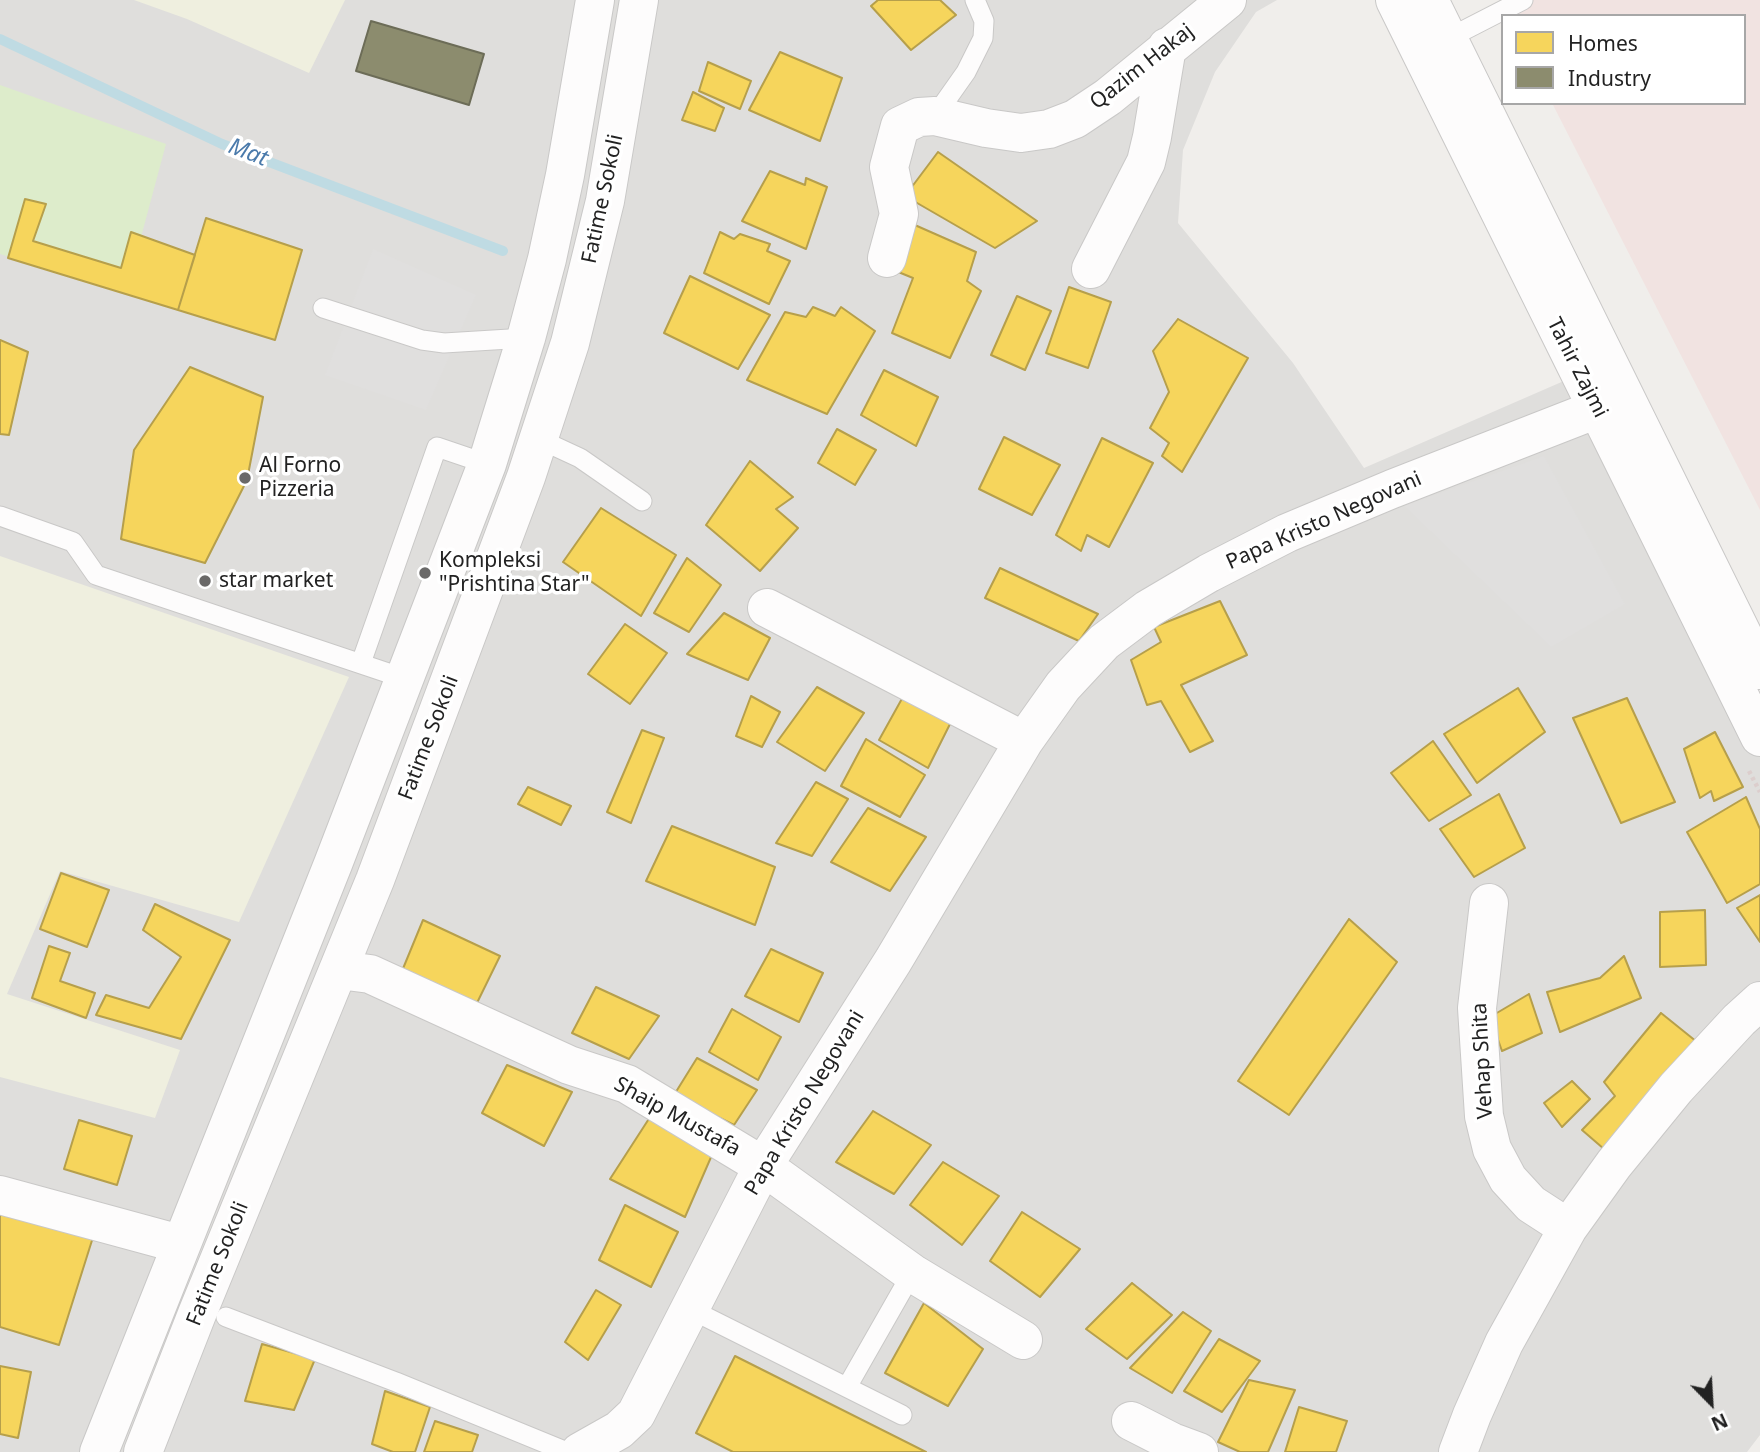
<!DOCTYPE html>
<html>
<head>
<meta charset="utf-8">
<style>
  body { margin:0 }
  #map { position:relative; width:1760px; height:1452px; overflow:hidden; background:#f0eeeb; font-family:"Noto Sans",sans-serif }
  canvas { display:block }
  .legend { position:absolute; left:1501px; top:14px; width:245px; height:91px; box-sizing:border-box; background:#fff; border:2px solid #a7a7a7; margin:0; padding:9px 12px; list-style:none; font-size:21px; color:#222 }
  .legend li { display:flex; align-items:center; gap:14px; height:35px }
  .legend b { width:35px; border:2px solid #a7a7a7 }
  .north { position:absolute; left:1676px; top:1368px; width:70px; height:70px; -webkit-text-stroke:5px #fff; paint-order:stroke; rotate:156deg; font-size:19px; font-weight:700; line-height:28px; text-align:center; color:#222 }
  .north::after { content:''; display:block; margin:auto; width:24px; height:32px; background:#222; clip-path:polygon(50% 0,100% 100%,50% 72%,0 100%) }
</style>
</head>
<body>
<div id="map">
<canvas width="1760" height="1452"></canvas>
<ul class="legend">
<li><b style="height:19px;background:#f6d55c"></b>Homes</li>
<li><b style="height:19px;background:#8c8c6e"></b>Industry</li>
</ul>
<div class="north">N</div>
</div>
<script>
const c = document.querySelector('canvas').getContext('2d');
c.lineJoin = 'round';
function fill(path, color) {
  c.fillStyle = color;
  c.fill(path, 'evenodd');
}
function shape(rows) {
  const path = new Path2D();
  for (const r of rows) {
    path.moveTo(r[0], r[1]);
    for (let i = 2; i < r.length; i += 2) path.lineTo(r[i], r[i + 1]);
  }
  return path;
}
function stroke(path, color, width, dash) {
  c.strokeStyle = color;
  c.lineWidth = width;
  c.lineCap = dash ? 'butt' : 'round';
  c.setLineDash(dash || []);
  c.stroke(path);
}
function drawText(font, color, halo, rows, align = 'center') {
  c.font = font + ' "Noto Sans",sans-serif';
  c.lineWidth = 7;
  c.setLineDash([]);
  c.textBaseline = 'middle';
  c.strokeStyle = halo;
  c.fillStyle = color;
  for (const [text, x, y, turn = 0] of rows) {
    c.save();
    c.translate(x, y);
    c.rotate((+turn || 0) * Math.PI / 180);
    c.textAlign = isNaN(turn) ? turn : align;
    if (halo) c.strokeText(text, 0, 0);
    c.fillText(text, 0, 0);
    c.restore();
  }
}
fill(shape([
  [0,0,1277,0,1256,12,1215,72,1183,150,1178,223,1293,363,1364,468,1573,377,1760,737,1760,1435,1747,1452,0,1452]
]), '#dfdedc');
fill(shape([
  [1499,0,1760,0,1760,510,1552,103,1744,103,1744,16,1507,16]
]), '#f1e3e1');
fill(shape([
  [134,0,345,0,309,73,187,19],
  [0,556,349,677,239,922,60,871,7,994,180,1050,155,1118,0,1077]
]), '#efefdf');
fill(shape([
  [0,85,166,144,126,293,0,254]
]), '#ddeccb');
fill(shape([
  [373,249,476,295,426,410,325,375],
  [1544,456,1625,604,1551,647,1404,506]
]), '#e0dfde');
const homes = shape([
  [878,0,940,0,956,15,911,50,871,6,878,0],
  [780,52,842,78,820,141,749,110,780,52],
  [708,62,751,81,740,109,699,91,708,62],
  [693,92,724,108,715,131,682,120,693,92],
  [938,152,1037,221,995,248,905,196,938,152],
  [770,171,805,185,806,178,827,187,806,249,742,221,770,171],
  [25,199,46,204,33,241,121,268,131,232,195,255,178,310,8,258,25,199],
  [206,218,302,250,275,340,178,310,206,218],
  [908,222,976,252,967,281,981,291,950,358,892,333,913,278,891,269,908,222],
  [720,232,734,239,740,234,770,244,767,251,790,261,769,304,704,273,720,232],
  [690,276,770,315,738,369,664,333,690,276],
  [1069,287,1111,302,1088,368,1046,353,1069,287],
  [1017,296,1051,311,1025,370,991,355,1017,296],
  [813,307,835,316,841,307,875,331,827,414,747,380,785,312,806,317,813,307],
  [1178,319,1248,358,1182,472,1162,456,1169,443,1150,428,1169,392,1153,351,1178,319],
  [0,340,28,352,9,435,0,434,0,340],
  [190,367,263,397,247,480,205,563,121,539,134,450,190,367],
  [884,370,938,397,916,446,861,415,884,370],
  [837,429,876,450,855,485,818,463,837,429],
  [1004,437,1060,465,1032,515,979,489,1004,437],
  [1102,438,1153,463,1109,547,1087,535,1081,551,1056,535,1102,438],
  [750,461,793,497,776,509,798,528,760,571,706,525,750,461],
  [601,508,676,555,641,616,563,562,601,508],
  [687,558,721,585,689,632,654,613,687,558],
  [1000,568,1098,614,1079,641,985,598,1000,568],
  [1220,601,1247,655,1181,685,1213,741,1190,752,1161,701,1147,705,1131,660,1161,642,1154,627,1220,601],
  [724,613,770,638,748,680,687,654,724,613],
  [625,624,667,653,630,704,588,674,625,624],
  [817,687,864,713,825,771,777,742,817,687],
  [1518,688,1545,732,1477,783,1444,734,1518,688],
  [904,695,951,722,928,768,879,740,904,695],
  [751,696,780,712,762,747,736,736,751,696],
  [1627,698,1675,802,1621,823,1573,718,1627,698],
  [642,730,664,738,631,823,607,812,642,730],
  [1715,732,1743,787,1714,801,1711,791,1700,798,1684,749,1715,732],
  [866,739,925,775,900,817,841,786,866,739],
  [1433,741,1471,795,1429,821,1391,773,1433,741],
  [816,782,848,799,812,856,776,843,816,782],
  [528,787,571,806,561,825,518,804,528,787],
  [1499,794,1525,848,1474,877,1440,829,1499,794],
  [1746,797,1760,829,1760,884,1727,903,1687,832,1746,797],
  [868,808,926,837,890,891,831,862,868,808],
  [672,826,775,867,755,925,646,881,672,826],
  [61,873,109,890,87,947,40,929,61,873],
  [1760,895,1760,942,1737,908,1760,895],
  [155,904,230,940,181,1039,96,1015,106,995,149,1008,181,957,143,930,155,904],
  [1705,910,1706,965,1660,967,1660,912,1705,910],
  [1349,919,1397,962,1289,1115,1238,1081,1349,919],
  [423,920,500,956,474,1009,402,971,423,920],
  [49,946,70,953,60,981,95,993,86,1018,32,998,49,946],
  [771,949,823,973,799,1022,745,996,771,949],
  [1624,956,1641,998,1560,1032,1547,992,1600,978,1624,956],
  [596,987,659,1016,629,1059,572,1033,596,987],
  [1529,994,1542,1033,1502,1051,1490,1017,1529,994],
  [732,1009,781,1037,758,1080,709,1052,732,1009],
  [1661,1013,1697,1042,1604,1149,1582,1130,1615,1096,1604,1082,1661,1013],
  [697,1058,757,1090,734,1125,674,1095,697,1058],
  [507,1065,572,1092,544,1146,482,1113,507,1065],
  [1572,1081,1590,1099,1562,1127,1544,1103,1572,1081],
  [873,1111,931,1145,894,1194,836,1162,873,1111],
  [652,1114,715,1148,685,1217,610,1179,652,1114],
  [79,1120,132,1136,117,1185,64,1169,79,1120],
  [943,1162,999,1196,962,1245,910,1205,943,1162],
  [625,1205,678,1232,651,1287,599,1260,625,1205],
  [0,1206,94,1234,59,1345,0,1327,0,1206],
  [1022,1212,1080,1249,1040,1297,990,1261,1022,1212],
  [1132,1283,1172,1315,1127,1359,1086,1329,1132,1283],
  [596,1290,621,1305,588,1360,565,1342,596,1290],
  [924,1303,983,1349,948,1406,885,1373,924,1303],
  [1183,1312,1211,1331,1172,1393,1130,1368,1183,1312],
  [1219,1339,1260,1361,1222,1412,1184,1391,1219,1339],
  [262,1344,315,1359,294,1410,245,1401,262,1344],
  [735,1356,926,1452,733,1452,696,1433,735,1356],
  [0,1366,31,1372,18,1438,0,1434,0,1366],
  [1249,1380,1295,1390,1268,1452,1240,1452,1218,1442,1249,1380],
  [385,1391,430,1407,415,1452,393,1452,372,1444,385,1391],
  [1299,1407,1347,1421,1336,1452,1285,1452,1299,1407],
  [435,1421,478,1435,472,1452,424,1452,435,1421]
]);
fill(homes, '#f6d55c');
stroke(homes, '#b69f4b', 2);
const industry = shape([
  [371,21,484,54,469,105,356,71,371,21]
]);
fill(industry, '#8c8c6e');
stroke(industry, '#6c6c57', 2);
stroke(shape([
  [0,39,222,144,503,251]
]), '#bfdbe3', 10);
const service = shape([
  [1447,39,1523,0],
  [935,116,966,72,983,38,984,21,975,0],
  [323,308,422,340,444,343,526,338],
  [539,439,580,458,642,501],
  [0,516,73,542,96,575,406,679],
  [361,663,437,447,487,464],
  [690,1309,902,1415],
  [226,1317,396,1382,567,1452],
  [847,1387,912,1273]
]);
const minor = shape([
  [887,258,899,214,889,167,900,126,919,117,935,116,986,128,1021,133,1049,129,1075,119,1108,97,1227,0],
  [1091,269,1146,162,1152,137,1167,47],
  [767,608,1024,741],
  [1489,903,1477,1008,1484,1116,1492,1149,1508,1179,1531,1204,1568,1228],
  [339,970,370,974,569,1065,627,1084,763,1166,912,1273,1023,1340],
  [0,1195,180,1244],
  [1131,1421,1172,1442,1199,1452],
  [580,1452,619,1430,636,1414,763,1166,893,961,1024,741,1063,686,1104,642,1148,609,1209,573,1287,533,1392,489,1597,409],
  [1458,1452,1472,1415,1504,1343,1568,1228,1614,1164,1676,1088,1739,1020,1760,1001]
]);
const tertiary = shape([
  [1395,0,1760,737],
  [1429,0,1760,670],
  [99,1452,333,864,487,464,526,338,547,259,565,175,595,0],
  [143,1452,197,1314,375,880,526,477,570,343,605,201,639,0]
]);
stroke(service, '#c9c8c7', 21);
stroke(minor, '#c9c8c7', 40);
stroke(tertiary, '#c9c8c7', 40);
stroke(shape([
  [1749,771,1760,792]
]), '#dccecd', 4.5, [3.5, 3.5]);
stroke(service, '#fdfcfc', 19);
stroke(minor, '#fdfcfc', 38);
stroke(tertiary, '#fdfcfc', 38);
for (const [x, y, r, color] of [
  [245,478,7,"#6a6968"],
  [425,573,7,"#6a6968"],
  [205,581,7,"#6a6968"]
]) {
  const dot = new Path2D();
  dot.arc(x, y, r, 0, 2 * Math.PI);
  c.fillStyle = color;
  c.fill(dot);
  stroke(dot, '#fff', 2.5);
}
drawText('21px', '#222', '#fff', [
  ["Qazim Hakaj",1142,67,-38],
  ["Fatime Sokoli",603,199,-78],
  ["Tahir Zajmi",1577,368,63],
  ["Papa Kristo Negovani",1324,521,-24],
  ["Fatime Sokoli",429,738,-69],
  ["Vehap Shita",1483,1061,-93],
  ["Papa Kristo Negovani",805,1103,-59],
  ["Shaip Mustafa",677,1117,29],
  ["Fatime Sokoli",218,1264,-68]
]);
drawText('21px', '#222', '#fff', [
  ["Al Forno",259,466],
  ["Pizzeria",259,490],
  ["Kompleksi",439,561],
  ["\"Prishtina Star\"",439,585],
  ["star market",219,581]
], 'left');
drawText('italic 23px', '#4a7aab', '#fff', [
  ["Mat",248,153,21]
]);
</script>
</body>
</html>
